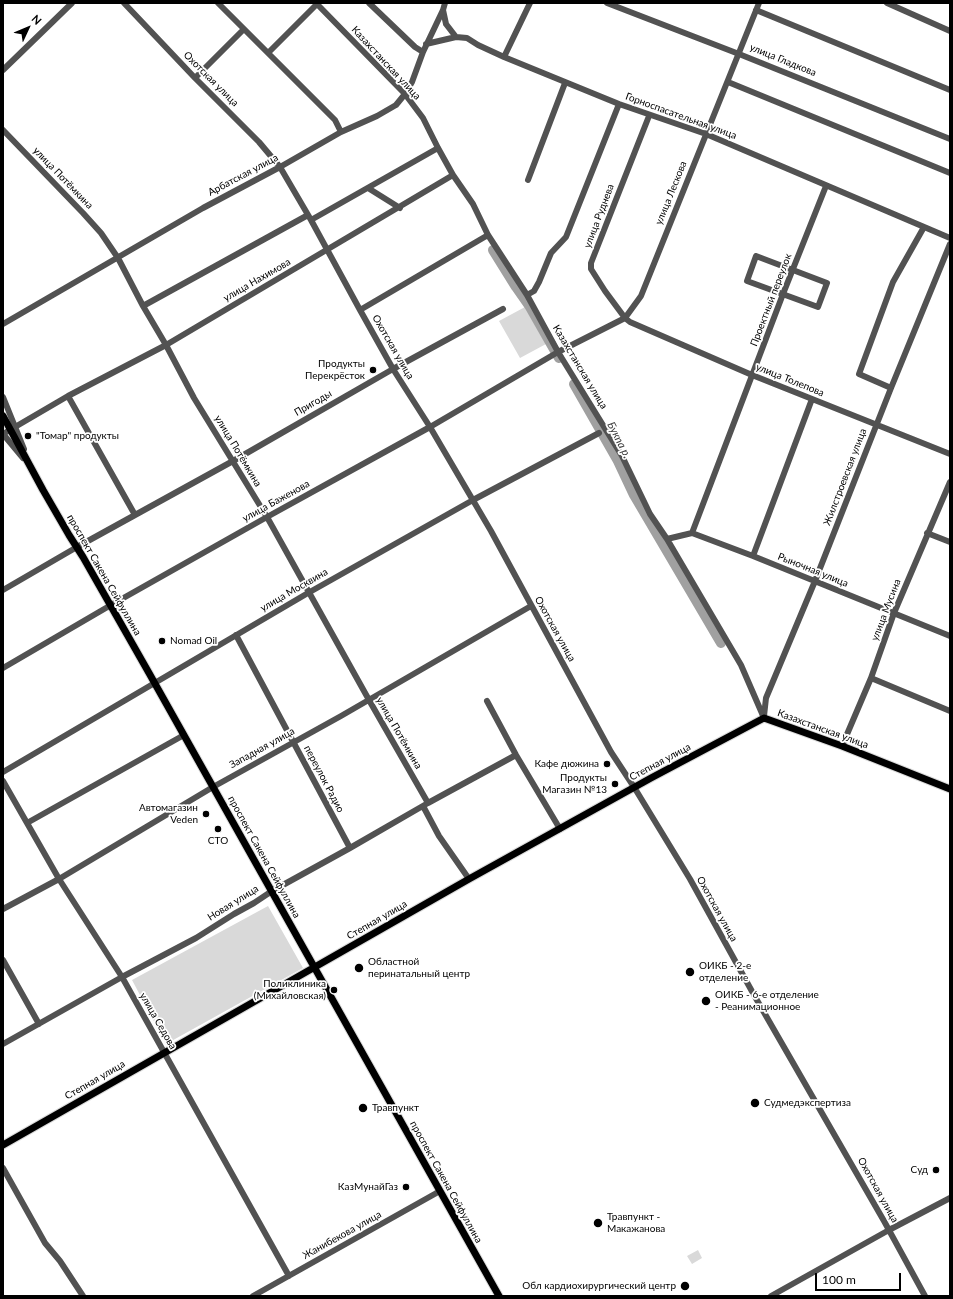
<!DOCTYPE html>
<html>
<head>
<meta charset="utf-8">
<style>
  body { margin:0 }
  #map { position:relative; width:953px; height:1299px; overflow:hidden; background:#fff; font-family:Lato,sans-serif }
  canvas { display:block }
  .frame { position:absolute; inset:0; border:4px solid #000; pointer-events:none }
  .north { position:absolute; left:8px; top:8px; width:40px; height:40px; -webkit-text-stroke:3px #fff; paint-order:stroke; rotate:46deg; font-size:11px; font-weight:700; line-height:16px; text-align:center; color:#000 }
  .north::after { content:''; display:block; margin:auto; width:14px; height:18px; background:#000; clip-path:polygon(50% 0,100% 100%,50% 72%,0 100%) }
  .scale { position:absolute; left:815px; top:1273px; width:86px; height:18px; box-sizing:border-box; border:2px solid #000; border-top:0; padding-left:5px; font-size:12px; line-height:14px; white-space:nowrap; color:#000; -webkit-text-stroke:3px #fff; paint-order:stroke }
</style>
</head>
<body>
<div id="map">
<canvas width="953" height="1299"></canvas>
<div class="frame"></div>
<div class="north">N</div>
<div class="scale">100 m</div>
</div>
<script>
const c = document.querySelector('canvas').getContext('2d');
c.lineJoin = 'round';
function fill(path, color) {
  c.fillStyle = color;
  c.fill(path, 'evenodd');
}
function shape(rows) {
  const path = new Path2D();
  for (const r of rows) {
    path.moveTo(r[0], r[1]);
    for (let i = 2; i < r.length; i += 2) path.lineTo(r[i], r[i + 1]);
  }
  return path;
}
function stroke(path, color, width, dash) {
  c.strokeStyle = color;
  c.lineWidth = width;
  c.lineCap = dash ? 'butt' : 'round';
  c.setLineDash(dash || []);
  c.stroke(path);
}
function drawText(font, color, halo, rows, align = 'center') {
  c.font = font + ' Lato,sans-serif';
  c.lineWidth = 3.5;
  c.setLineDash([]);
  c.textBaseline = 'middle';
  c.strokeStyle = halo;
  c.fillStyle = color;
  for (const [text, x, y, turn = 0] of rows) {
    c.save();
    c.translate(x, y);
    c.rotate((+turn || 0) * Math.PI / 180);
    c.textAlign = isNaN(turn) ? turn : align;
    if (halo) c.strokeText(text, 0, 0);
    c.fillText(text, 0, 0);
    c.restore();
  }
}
fill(shape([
  [525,307,546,344,520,358,499,321],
  [268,906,303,968,166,1044,132,980],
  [698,1250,702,1258,692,1264,687,1256]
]), '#d9d9d9');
stroke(shape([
  [493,250,516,287,530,307,559,358],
  [574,384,618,461,634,495,721,643]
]), '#a0a0a0', 10);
const major = shape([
  [3,416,43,490,69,535,83,557,149,673,499,1296],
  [3,1145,469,879,651,778,764,718,842,746,950,789]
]);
stroke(major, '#dbdbdb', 9);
stroke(shape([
  [124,3,195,78,259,142,280,167,311,220,360,310,393,369,430,427,491,531,611,752,634,787,690,879,754,995,884,1221,925,1296],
  [218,3,335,120,341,132],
  [316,3,405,94,423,118,438,148,453,175,473,204,488,235,527,295,558,352,622,456,650,514,667,539,741,665,764,718],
  [369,3,415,47,423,52],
  [607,3,739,54,950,139],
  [887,3,950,31],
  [443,10,446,24,456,37,467,38,478,45,504,57,619,104,706,134,950,238],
  [756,10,950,90],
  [426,44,456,37],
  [268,53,317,4],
  [504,57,530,3],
  [3,70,72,3],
  [195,78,244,29],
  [728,82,950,173],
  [649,116,591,263,591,269,605,291,625,318,630,322,752,375,950,454],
  [3,130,83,213,101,233,118,258,143,306,166,345,194,398,267,517,369,700,428,803],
  [528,180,565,83],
  [368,188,400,208],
  [311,220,438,148],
  [756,256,827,283,818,307,747,281,756,256],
  [527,295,534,291,539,282,551,253,566,237,619,104],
  [143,306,308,215],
  [360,310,488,235],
  [3,324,203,208,280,167,341,132,377,116,396,105,405,94,412,82,423,52,443,10,445,3],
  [891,388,859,374,893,282,924,227],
  [68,396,135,515],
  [3,397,24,449],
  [23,458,3,434,68,396,166,345,453,175],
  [692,533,783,294,826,186],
  [927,533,950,542],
  [667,539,692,533,753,556,950,636],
  [753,556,812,399],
  [3,590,77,547,233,461,393,369,503,309],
  [236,635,350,848],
  [3,668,111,605,267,517,430,427,558,352,625,318,641,296,759,3],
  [871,678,950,711],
  [487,701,516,755,560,829],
  [764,716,766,698,815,581,891,388,950,244],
  [842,746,871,678,894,613,950,482],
  [3,772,308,593,473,500,599,433],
  [3,781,59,879,122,977,289,1276],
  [423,806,439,836,469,879],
  [27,823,184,735],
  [3,909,59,879,213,787,341,716,531,606],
  [3,960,39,1024],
  [3,1044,122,977,196,938,234,914,254,903,272,891,350,848,428,803,516,755],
  [3,1168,45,1243,60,1261,83,1296],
  [253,1296,440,1191],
  [771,1296,889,1230,950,1198]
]), '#525252', 6);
stroke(major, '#000', 7);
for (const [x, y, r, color] of [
  [373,370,4,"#000"],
  [28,436,4,"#000"],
  [162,641,4,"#000"],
  [607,764,4,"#000"],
  [615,784,4,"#000"],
  [206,814,4,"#000"],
  [218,829,4,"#000"],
  [359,968,5,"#000"],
  [690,972,5,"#000"],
  [334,990,4,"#000"],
  [706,1001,5,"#000"],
  [755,1103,5,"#000"],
  [363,1108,5,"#000"],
  [936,1170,4,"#000"],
  [406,1187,4,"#000"],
  [598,1223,5,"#000"],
  [685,1286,5,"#000"]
]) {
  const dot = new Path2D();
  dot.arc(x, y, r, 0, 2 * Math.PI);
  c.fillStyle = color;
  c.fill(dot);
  stroke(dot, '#fff', 1.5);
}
drawText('10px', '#000', '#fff', [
  ["улица Гладкова",783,60,22],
  ["Казахстанская улица",386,63,47],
  ["Охотская улица",211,79,45],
  ["Горноспасательная улица",681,116,20],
  ["Арбатская улица",243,175,-28],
  ["улица Потёмкина",63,178,46],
  ["улица Лескова",671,193,-68],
  ["улица Руднева",599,216,-69],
  ["улица Нахимова",257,280,-30],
  ["Проектный переулок",771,300,-69],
  ["Охотская улица",393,347,60],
  ["Казахстанская улица",580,367,59],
  ["улица Толепова",790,380,22],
  ["Пригоды",313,403,-30],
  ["улица Потёмкина",238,451,59],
  ["Жилстроевская улица",845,477,-69],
  ["улица Баженова",276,501,-29],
  ["Рыночная улица",813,570,22],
  ["проспект Сакена Сейфуллина",104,575,60],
  ["улица Москвина",294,590,-30],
  ["улица Мусина",886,610,-69],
  ["Охотская улица",555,629,61],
  ["Казахстанская улица",823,729,20],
  ["улица Потёмкина",399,733,60],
  ["Западная улица",262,748,-29],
  ["Степная улица",660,762,-28],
  ["переулок Радио",324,779,62],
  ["проспект Сакена Сейфуллина",264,857,61],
  ["Новая улица",233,903,-32],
  ["Охотская улица",717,909,61],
  ["Степная улица",377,920,-30],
  ["улица Седова",158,1021,60],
  ["Степная улица",95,1080,-30],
  ["проспект Сакена Сейфуллина",446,1182,61],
  ["Охотская улица",878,1190,61],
  ["Жанибекова улица",342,1235,-29]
]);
drawText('10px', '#000', '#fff', [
  ["Продукты",365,364],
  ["Перекрёсток",365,376],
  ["\"Томар\" продукты",36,436,"left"],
  ["Nomad Oil",170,641,"left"],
  ["Кафе дюжина",599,764],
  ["Продукты",607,778],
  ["Магазин №13",607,790],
  ["Автомагазин",198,808],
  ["Veden",198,820],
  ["СТО",218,841,"center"],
  ["Областной",368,962,"left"],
  ["перинатальный центр",368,974,"left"],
  ["ОИКБ - 2-е",699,966,"left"],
  ["отделение",699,978,"left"],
  ["Поликлиника",326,984],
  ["(Михайловская)",326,996],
  ["ОИКБ - 6-е отделение",715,995,"left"],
  ["- Реанимационное",715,1007,"left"],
  ["Судмедэкспертиза",764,1103,"left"],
  ["Травпункт",372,1108,"left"],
  ["Суд",928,1170],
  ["КазМунайГаз",398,1187],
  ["Травпункт -",607,1217,"left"],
  ["Макажанова",607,1229,"left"],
  ["Обл кардиохирургический центр",676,1286]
], 'right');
drawText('italic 11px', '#414141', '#fff', [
  ["Букпа р.",619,440,63]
]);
</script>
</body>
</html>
